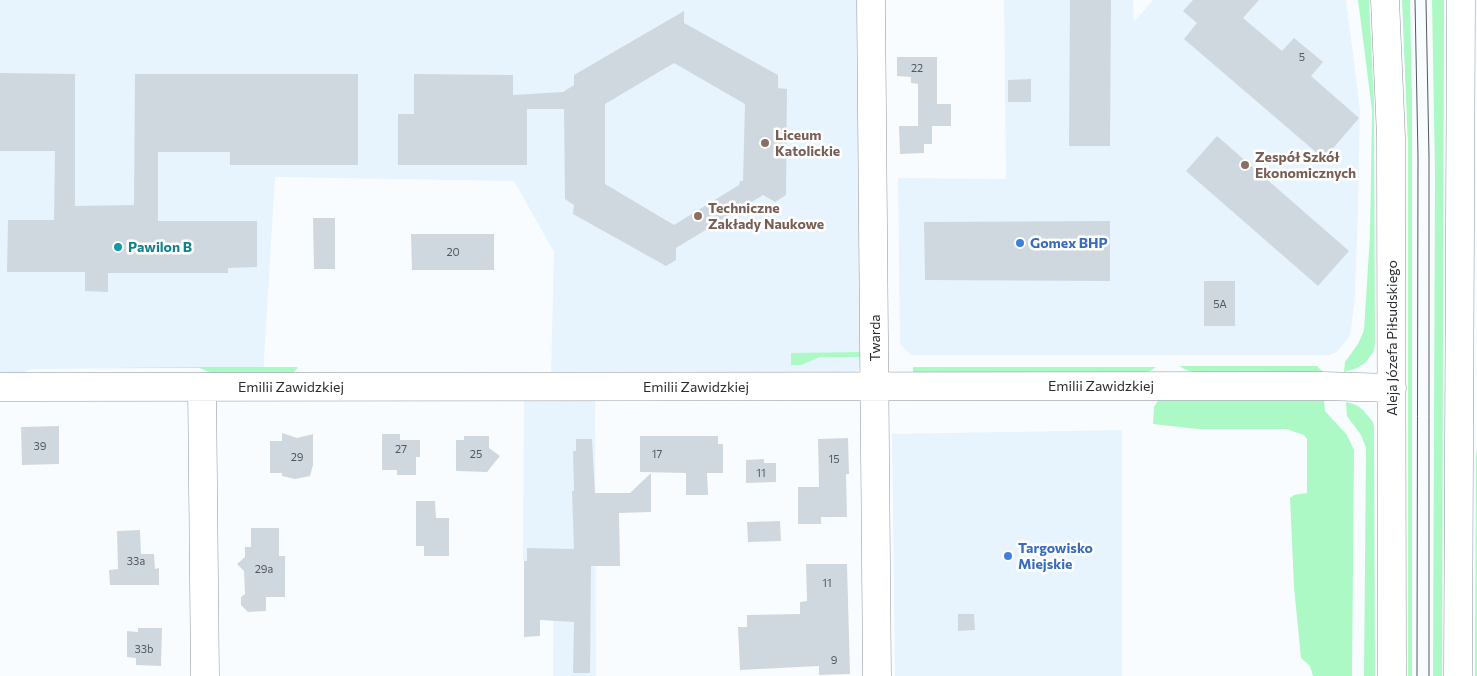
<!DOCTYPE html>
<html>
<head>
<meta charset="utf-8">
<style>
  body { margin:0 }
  canvas { display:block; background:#f9fcff }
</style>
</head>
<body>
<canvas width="1477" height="676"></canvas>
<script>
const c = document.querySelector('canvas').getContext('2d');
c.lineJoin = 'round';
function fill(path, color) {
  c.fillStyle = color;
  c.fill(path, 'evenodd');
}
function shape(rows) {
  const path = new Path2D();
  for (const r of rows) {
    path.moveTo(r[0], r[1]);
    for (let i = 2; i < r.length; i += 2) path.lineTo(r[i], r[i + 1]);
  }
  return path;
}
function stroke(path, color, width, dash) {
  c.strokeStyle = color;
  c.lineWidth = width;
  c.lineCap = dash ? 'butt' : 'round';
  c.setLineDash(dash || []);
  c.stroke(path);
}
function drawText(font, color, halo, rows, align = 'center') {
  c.font = font + ' Commissioner,sans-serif';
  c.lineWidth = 5;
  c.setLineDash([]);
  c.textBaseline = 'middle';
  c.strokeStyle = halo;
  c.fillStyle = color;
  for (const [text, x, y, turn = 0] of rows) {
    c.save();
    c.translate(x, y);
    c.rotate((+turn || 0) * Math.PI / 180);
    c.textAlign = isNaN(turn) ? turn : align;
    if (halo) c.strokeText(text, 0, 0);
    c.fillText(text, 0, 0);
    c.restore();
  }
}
fill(shape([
  [0,0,859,0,863,366,855,373,551,376,554,252,514,181,275,177,263,377,220,377,200,368,31,369,16,376,0,377],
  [1004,0,1133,0,1134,22,1153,0,1346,0,1360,110,1358,210,1355,295,1351,330,1349,337,1338,351,1330,355,911,355,900,345,898,178,1006,179],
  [524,397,595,397,596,676,553,676,554,562,523,561],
  [1122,430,1122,676,895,676,892,434]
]), '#e7f4fd');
fill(shape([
  [1358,0,1369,0,1374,102,1375,342,1374,351,1365,363,1355,369,1344,372,1345,362,1358,344,1364,330,1370,236,1372,110],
  [1402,0,1410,0,1412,101,1412,676,1408,676,1408,145],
  [1432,0,1444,0,1442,676,1433,676,1435,174],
  [863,352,864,357,820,357,801,365,791,365,791,353],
  [1179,366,1317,366,1323,372,1197,373,1186,370],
  [108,367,298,367,293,374,220,377,200,368],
  [913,367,1156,367,1150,371,1140,373,913,373],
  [1160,400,1324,400,1325,411,1347,435,1354,450,1352,676,1313,676,1310,666,1301,658,1294,587,1290,498,1294,495,1307,493,1307,439,1304,435,1286,429,1198,429,1153,424,1154,407,1157,402],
  [1346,402,1356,405,1363,410,1373,422,1374,427,1375,676,1364,676,1366,448,1361,435,1347,416],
  [1477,449,1477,676,1475,676,1476,457]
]), '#acf9c5');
fill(shape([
  [1070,0,1111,0,1110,146,1069,146],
  [1193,0,1259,0,1243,18,1282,51,1294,38,1323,62,1311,76,1359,118,1324,159,1184,39,1197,23,1183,11],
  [684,11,684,23,778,75,778,88,787,89,786,195,775,202,763,195,676,248,676,260,666,266,573,214,574,205,565,199,564,109,527,109,527,165,398,165,398,114,414,114,414,74,513,75,513,95,563,92,574,85,574,75],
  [674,63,745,104,743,181,740,181,739,185,674,225,605,184,605,104],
  [897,57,937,57,937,104,951,104,951,126,932,126,932,144,924,144,924,153,900,154,899,126,918,126,918,84,911,83,911,77,897,76],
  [0,73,75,74,75,206,134,205,135,74,358,74,358,165,230,165,230,152,158,152,158,221,257,221,257,267,228,268,228,273,108,273,108,292,85,291,85,272,7,272,8,220,54,220,55,151,0,151],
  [1031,79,1031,102,1008,102,1008,80],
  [1217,136,1349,251,1318,286,1186,171],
  [313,218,335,218,335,269,314,269],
  [1110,221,1110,281,925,280,924,222],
  [411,234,494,234,494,270,412,270],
  [1204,281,1235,281,1235,326,1204,326],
  [59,426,59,464,22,465,21,427],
  [282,433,297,438,313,434,313,465,310,476,295,479,282,476,282,473,270,473,270,441,282,441],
  [382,434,400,434,400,440,420,440,420,457,416,457,416,475,397,475,397,470,382,470],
  [464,436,489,436,489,448,500,456,487,472,456,471,456,440,464,440],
  [640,436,718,436,718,444,723,444,723,473,707,473,708,495,686,495,686,473,640,472],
  [848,438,849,474,846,474,847,517,821,517,821,524,798,524,798,487,819,487,818,439],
  [576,439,592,439,595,493,630,493,651,473,651,512,619,513,620,566,591,566,590,673,573,673,574,622,540,620,540,636,524,637,524,561,527,561,527,548,574,549,572,491,574,491,573,451,576,451],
  [764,459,764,463,776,463,776,482,746,483,746,460],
  [416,501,435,501,436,518,449,518,449,556,424,556,424,546,416,546],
  [780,521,781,541,748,542,747,522],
  [251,528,279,528,279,556,285,556,285,597,266,597,266,611,248,612,241,605,241,597,245,594,244,571,237,564,245,557,245,547,251,547],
  [140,530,141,554,154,554,155,569,159,568,159,585,110,585,109,570,118,569,117,531],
  [806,564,847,564,850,674,819,675,819,666,740,670,738,627,747,627,747,615,800,614,800,602,807,601],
  [958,614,974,614,975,630,958,631],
  [138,628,162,628,161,666,136,665,136,658,127,657,127,631,138,632]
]), '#d0d8df');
const minor = shape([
  [871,0,877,676],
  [1385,0,1391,137,1392,676],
  [0,387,1322,386,1392,388],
  [202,387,205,676],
  [1458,676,1461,0]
]);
stroke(minor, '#8d959b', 29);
stroke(minor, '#fff', 28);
stroke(shape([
  [1415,0,1418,157,1417,676],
  [1426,0,1429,157,1429,676]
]), '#55585b', 1);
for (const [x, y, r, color] of [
  [765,143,5,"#8d6e63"],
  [1245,165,5,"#8d6e63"],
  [698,216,5,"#8d6e63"],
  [1020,243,5,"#3f7fe0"],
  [118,247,5,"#0f9aa8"],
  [1008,556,5,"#3f7fe0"]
]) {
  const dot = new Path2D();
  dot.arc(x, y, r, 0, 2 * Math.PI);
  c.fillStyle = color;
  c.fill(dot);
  stroke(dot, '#fff', 2);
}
drawText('11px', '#54585c', null, [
  ["5",1302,57],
  ["22",917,68],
  ["20",453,252],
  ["5A",1220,304],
  ["39",40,446],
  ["27",401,449],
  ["25",476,454],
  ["17",657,454],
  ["29",297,457],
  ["15",834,459],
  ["11",761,473],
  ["33a",136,561],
  ["29a",264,569],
  ["11",827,583],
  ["33b",144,649],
  ["9",834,660]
]);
drawText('bold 14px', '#785e54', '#fff', [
  ["Liceum",775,135],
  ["Katolickie",775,151],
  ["Zespół Szkół",1255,157],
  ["Ekonomicznych",1255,173],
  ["Techniczne",708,208],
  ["Zakłady Naukowe",708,224]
], 'left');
drawText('bold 14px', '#366cbe', '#fff', [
  ["Gomex BHP",1030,243],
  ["Targowisko",1018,548],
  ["Miejskie",1018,564]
], 'left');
drawText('bold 14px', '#0d838f', '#fff', [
  ["Pawilon B",128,247]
], 'left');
drawText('14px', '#2a2d30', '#fff', [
  ["Twarda",875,338,-90],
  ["Aleja Józefa Piłsudskiego",1392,338,-90],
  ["Emilii Zawidzkiej",1101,386],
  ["Emilii Zawidzkiej",291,387],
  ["Emilii Zawidzkiej",696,387]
]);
</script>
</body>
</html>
